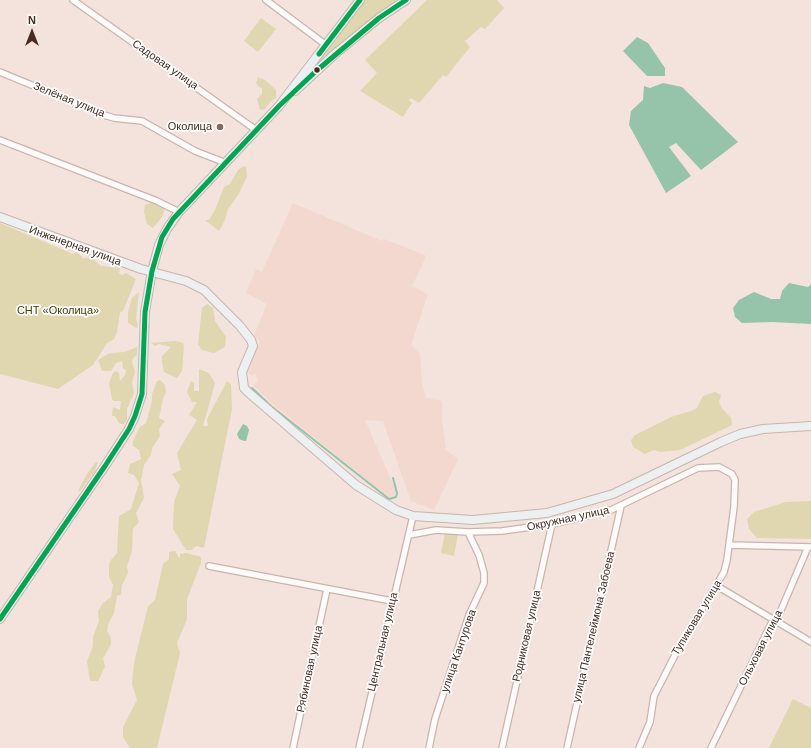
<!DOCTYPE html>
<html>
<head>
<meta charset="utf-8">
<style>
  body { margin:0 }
  #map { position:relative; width:811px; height:748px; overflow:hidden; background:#f3e3dc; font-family:Helvetica,sans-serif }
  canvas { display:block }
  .north { position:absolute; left:12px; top:12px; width:40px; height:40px; -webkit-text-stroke:3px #fff; paint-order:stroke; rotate:0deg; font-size:11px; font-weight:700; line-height:16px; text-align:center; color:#472b1e }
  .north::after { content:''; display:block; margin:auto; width:14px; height:18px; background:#472b1e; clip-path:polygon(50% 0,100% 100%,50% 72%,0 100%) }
</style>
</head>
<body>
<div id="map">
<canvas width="811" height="748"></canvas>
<div class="north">N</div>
</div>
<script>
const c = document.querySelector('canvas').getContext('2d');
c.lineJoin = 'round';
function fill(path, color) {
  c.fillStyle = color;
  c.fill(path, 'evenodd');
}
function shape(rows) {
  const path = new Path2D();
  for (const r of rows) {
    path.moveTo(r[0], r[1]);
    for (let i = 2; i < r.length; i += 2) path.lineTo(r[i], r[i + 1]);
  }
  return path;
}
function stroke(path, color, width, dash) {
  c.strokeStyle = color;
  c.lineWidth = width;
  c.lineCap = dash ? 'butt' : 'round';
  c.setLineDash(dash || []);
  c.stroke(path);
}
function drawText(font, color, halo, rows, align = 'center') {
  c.font = font + ' Helvetica,sans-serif';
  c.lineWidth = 3.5;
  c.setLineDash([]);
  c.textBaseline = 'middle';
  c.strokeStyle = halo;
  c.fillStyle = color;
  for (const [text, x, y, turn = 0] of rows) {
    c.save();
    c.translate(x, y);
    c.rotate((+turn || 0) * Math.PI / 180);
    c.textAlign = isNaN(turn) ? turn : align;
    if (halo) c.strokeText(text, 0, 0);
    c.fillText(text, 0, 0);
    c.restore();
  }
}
fill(shape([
  [293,203,382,241,384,239,425,255,425,259,412,286,428,294,411,345,420,354,422,383,426,398,442,401,442,420,446,450,458,459,434,510,411,501,383,421,365,420,396,491,394,496,388,497,274,405,253,385,258,381,255,373,252,376,248,372,260,341,253,338,267,304,246,293,256,269,262,272]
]), '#f2d8ce');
fill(shape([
  [364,0,400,0,334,50,309,73],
  [427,0,497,0,504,8,485,29,481,27,465,41,470,47,446,77,443,75,419,103,411,98,409,100,412,103,403,117,360,91,377,73,365,60],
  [261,18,276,29,258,52,244,41],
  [258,77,265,80,276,90,276,98,271,101,265,109,260,110,257,99,262,94,262,88,259,87,256,83],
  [244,166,246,167,247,177,238,195,228,209,225,220,219,231,205,220,209,220,215,210,224,187,230,184,238,170],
  [151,199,166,205,162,217,153,228,147,224,144,212,145,205,150,203],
  [0,223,73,254,76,252,83,258,92,258,101,266,120,268,119,273,122,275,126,273,136,279,123,311,120,312,117,332,114,339,107,343,93,365,58,389,0,374],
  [139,292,136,318,138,327,136,328,128,323,128,312,132,298],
  [207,304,213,308,215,321,226,337,225,347,214,353,202,350,198,344,202,308],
  [175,341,183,343,184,346,182,371,177,378,164,372,162,362,162,356,171,347,159,344,155,346,151,343],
  [137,347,137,355,133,358,132,362,135,372,132,382,134,393,127,409,127,420,124,424,121,424,119,423,115,416,112,416,113,407,120,410,121,401,114,401,112,399,109,383,113,373,116,371,119,373,120,381,125,375,126,370,123,368,122,361,116,363,111,371,102,371,98,360,110,353,125,352],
  [199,369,209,373,215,383,203,426,208,426,207,419,227,381,231,384,232,409,204,548,196,546,192,550,186,550,173,529,174,502,180,486,172,474,181,470,177,453,197,420,189,415,197,402,192,402,187,392,191,381,194,383,194,391,199,391],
  [160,380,165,385,166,393,163,398,159,418,165,421,159,429,160,436,152,448,151,455,144,465,141,480,144,498,136,513,139,522,133,529,132,551,127,566,128,573,122,585,121,594,117,596,114,613,108,624,107,631,111,638,111,644,103,658,105,667,98,681,90,681,87,661,93,646,93,637,99,621,98,611,103,603,111,597,113,585,109,577,109,565,110,561,117,553,119,516,131,509,139,483,134,475,128,473,130,464,141,459,139,450,133,446,133,441,139,428,146,423,152,401,152,394,157,381],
  [715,392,721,395,719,402,722,408,731,418,732,425,680,450,660,452,654,450,645,454,633,447,631,440,635,435,671,417,691,411,697,408,703,396],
  [98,462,95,471,80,491,78,491,87,474,95,463],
  [811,501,811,539,757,538,749,529,747,519,754,512,786,502],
  [445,533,458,534,454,556,441,553],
  [175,551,180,559,180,554,186,553,201,557,201,563,187,599,187,619,177,643,180,653,157,748,130,748,123,737,123,727,137,700,132,684,134,663,148,606,155,600,163,564,169,559,169,552],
  [793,699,811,708,811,748,769,748]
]), '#e0d6b0');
fill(shape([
  [637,37,648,43,665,68,665,76,647,76,623,51],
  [663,83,682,87,738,142,701,170,676,143,669,147,691,176,666,193,629,125,631,111,643,100,644,86,650,88],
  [789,283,808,287,811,284,811,324,772,322,742,323,735,317,733,308,739,300,754,292,771,299,780,299,782,291],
  [243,424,247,426,249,430,246,441,244,441,239,439,237,434]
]), '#95c4ab');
stroke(shape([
  [252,388,271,406,389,499,396,497,397,493,393,478]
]), '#95c4ab', 2);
const street = shape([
  [73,0,256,130],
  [266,0,326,45],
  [0,72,104,115,114,118,142,121,195,151,226,163],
  [0,140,157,201,179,212],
  [409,535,436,530,468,532,502,531,552,524,611,510,698,468,719,467,732,474,735,480,734,507,727,560,724,572,675,655,654,696,650,722,639,748],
  [729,545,811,547],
  [209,566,392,601],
  [717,586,811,642],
  [293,748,327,589],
  [359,748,413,516],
  [429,748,435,719,469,615,484,583,484,573,479,555,468,532],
  [502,748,552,524],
  [567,748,621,506],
  [711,748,771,624,778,617,808,547]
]);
const secondary = shape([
  [295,91,336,53,379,18,406,0],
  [0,217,141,269,186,281,204,290,240,326,251,340,253,346,242,372,244,388,249,393,356,485,396,510,413,516,473,520,547,513,613,494,721,442,740,434,763,429,811,426],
  [0,619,105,466,129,429,135,416,142,394,145,312,152,271,159,245,167,229,179,212,279,106,360,0]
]);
stroke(street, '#c9b5ad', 8);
stroke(secondary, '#c9b5ad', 10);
stroke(street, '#fdfbfa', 5.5);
stroke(secondary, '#ecf0f0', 8);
stroke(shape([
  [319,54,360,0],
  [0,619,105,466,129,429,135,416,142,394,145,312,152,271,162,237,173,219,279,106,315,72,379,18,406,0]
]), '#00a651', 5);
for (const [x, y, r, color] of [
  [317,70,3.5,"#472b1e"],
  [220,127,4,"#836b60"]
]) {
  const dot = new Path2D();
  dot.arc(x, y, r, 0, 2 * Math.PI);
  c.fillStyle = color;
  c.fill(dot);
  stroke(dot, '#fff', 1.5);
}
drawText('11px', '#472b1e', '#fff', [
  ["Садовая улица",165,65,35],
  ["Зелёная улица",69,100,22],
  ["Инженерная улица",75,246,20],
  ["Окружная улица",568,519,-12],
  ["Тупиковая улица",697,618,-59],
  ["улица Пантелеймона Забоева",594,627,-77],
  ["Родниковая улица",527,636,-77],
  ["Центральная улица",383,642,-77],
  ["Ольховая улица",761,648,-63],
  ["улица Кантурова",459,651,-71],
  ["Рябиновая улица",310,669,-78]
]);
drawText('11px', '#472b1e', '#fff', [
  ["Околица",212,127]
], 'right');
drawText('11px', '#433f08', '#fff', [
  ["СНТ «Околица»",58,311]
]);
</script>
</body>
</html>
